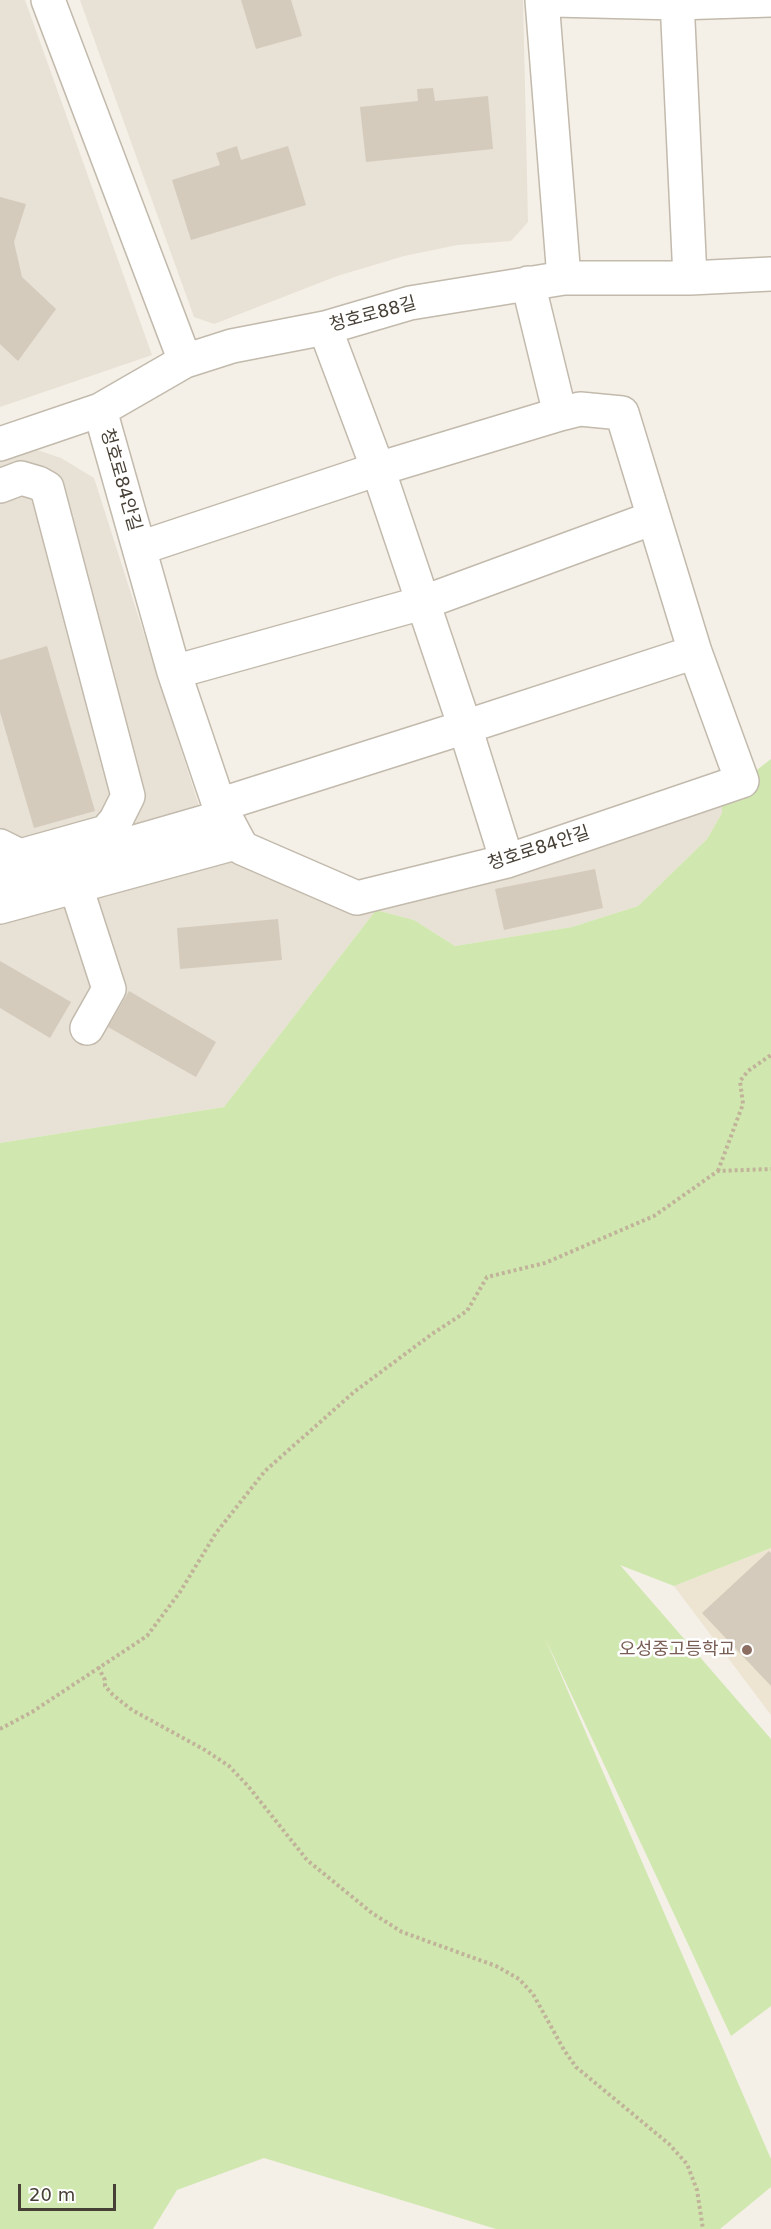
<!DOCTYPE html>
<html>
<head>
<meta charset="utf-8">
<style>
  body { margin:0 }
  #map { position:relative; width:771px; height:2229px; overflow:hidden; background:#f4efe7; font-family:"DejaVu Sans",sans-serif }
  canvas { display:block }
  .scale { position:absolute; left:18px; top:2184px; width:98px; height:27px; box-sizing:border-box; border:3px solid #474036; border-top:0; padding-left:8px; font-size:18px; line-height:21px; white-space:nowrap; color:#474036; -webkit-text-stroke:4px #fff; paint-order:stroke }
</style>
</head>
<body>
<div id="map">
<canvas width="771" height="2229"></canvas>
<div class="scale">20 m</div>
</div>
<script>
const c = document.querySelector('canvas').getContext('2d');
c.lineJoin = 'round';
function fill(path, color) {
  c.fillStyle = color;
  c.fill(path, 'evenodd');
}
function shape(rows) {
  const path = new Path2D();
  for (const r of rows) {
    path.moveTo(r[0], r[1]);
    for (let i = 2; i < r.length; i += 2) path.lineTo(r[i], r[i + 1]);
  }
  return path;
}
function stroke(path, color, width, dash) {
  c.strokeStyle = color;
  c.lineWidth = width;
  c.lineCap = dash ? 'butt' : 'round';
  c.setLineDash(dash || []);
  c.stroke(path);
}
function drawText(font, color, halo, rows, align = 'center') {
  c.font = font + ' "DejaVu Sans","Noto Sans KR",sans-serif';
  c.lineWidth = 5;
  c.setLineDash([]);
  c.textBaseline = 'middle';
  c.strokeStyle = halo;
  c.fillStyle = color;
  for (const [text, x, y, turn = 0] of rows) {
    c.save();
    c.translate(x, y);
    c.rotate((+turn || 0) * Math.PI / 180);
    c.textAlign = isNaN(turn) ? turn : align;
    if (halo) c.strokeText(text, 0, 0);
    c.fillText(text, 0, 0);
    c.restore();
  }
}
fill(shape([
  [0,0,25,0,152,355,0,407],
  [80,0,523,0,528,222,511,241,457,245,404,256,337,276,214,324,194,317],
  [37,450,61,458,94,478,199,806,0,864,0,459],
  [722,797,722,813,707,839,638,906,572,927,455,946,414,920,376,910,224,1107,0,1143,0,893,217,833,376,910]
]), '#e8e1d5');
fill(shape([
  [771,1548,771,1715,674,1586]
]), '#ede4d1');
fill(shape([
  [771,759,771,1548,674,1586,620,1565,771,1739,771,2006,731,2036,544,1636,771,2159,771,2187,720,2229,496,2229,264,2158,177,2190,153,2229,0,2229,0,1143,224,1107,376,910,414,920,455,946,572,927,638,906,707,839,722,813,722,797]
]), '#d0e8af');
fill(shape([
  [241,0,291,0,302,36,256,49],
  [433,88,435,101,488,96,493,149,366,162,360,107,418,101,417,89],
  [237,146,241,160,288,146,306,205,191,240,172,180,220,165,216,153],
  [0,197,26,204,14,242,22,277,56,309,18,361,0,344],
  [47,646,95,811,34,828,0,712,0,660],
  [595,869,603,908,504,930,495,889],
  [278,919,282,960,180,969,177,928],
  [0,961,71,1002,50,1038,0,1008],
  [129,991,216,1042,196,1077,108,1027],
  [769,1551,771,1553,771,1686,702,1613]
]), '#d5cbbc');
const minor = shape([
  [48,0,185,361],
  [542,0,564,278],
  [554,0,677,3,771,0],
  [677,0,690,278],
  [528,283,560,414],
  [325,328,378,469,465,727,507,861],
  [100,410,174,672,219,805,242,848,357,898,507,861,742,781,695,652,622,413,580,409,560,414,378,469,140,548],
  [0,444,100,410,185,361,232,346,325,328,410,303,564,278,690,278,771,274],
  [0,486,21,478,38,483,47,488,128,796,116,820,106,832,20,856,0,846],
  [174,672,422,603,653,518],
  [219,805,465,727,695,652],
  [0,881,225,816],
  [76,887,109,989,87,1028],
  [0,907,239,842]
]);
stroke(minor, '#c2baac', 36);
stroke(shape([
  [718,1171,743,1104,740,1081,748,1071,771,1055],
  [98,1667,105,1680,105,1686,113,1695,132,1710,205,1750,229,1766,248,1786,307,1860,372,1913,402,1932,496,1966,519,1979,533,1994,564,2050,576,2067,669,2144,687,2164,697,2190,703,2229],
  [0,1729,32,1712,147,1636,180,1592,216,1533,265,1471,354,1392,432,1334,467,1311,487,1277,545,1263,654,1216,718,1171,771,1169]
]), '#c1b39a', 4, [3, 3]);
stroke(minor, '#fff', 33);
for (const [x, y, r, color] of [
  [747,1650,6,"#8d6e63"]
]) {
  const dot = new Path2D();
  dot.arc(x, y, r, 0, 2 * Math.PI);
  c.fillStyle = color;
  c.fill(dot);
  stroke(dot, '#fff', 2);
}
drawText('18px', '#474036', '#fff', [
  ["청호로88길",373,315,-15],
  ["청호로84안길",120,480,74],
  ["청호로84안길",539,849,-18]
]);
drawText('18px', '#785e54', '#fff', [
  ["오성중고등학교",735,1650]
], 'right');
</script>
</body>
</html>
